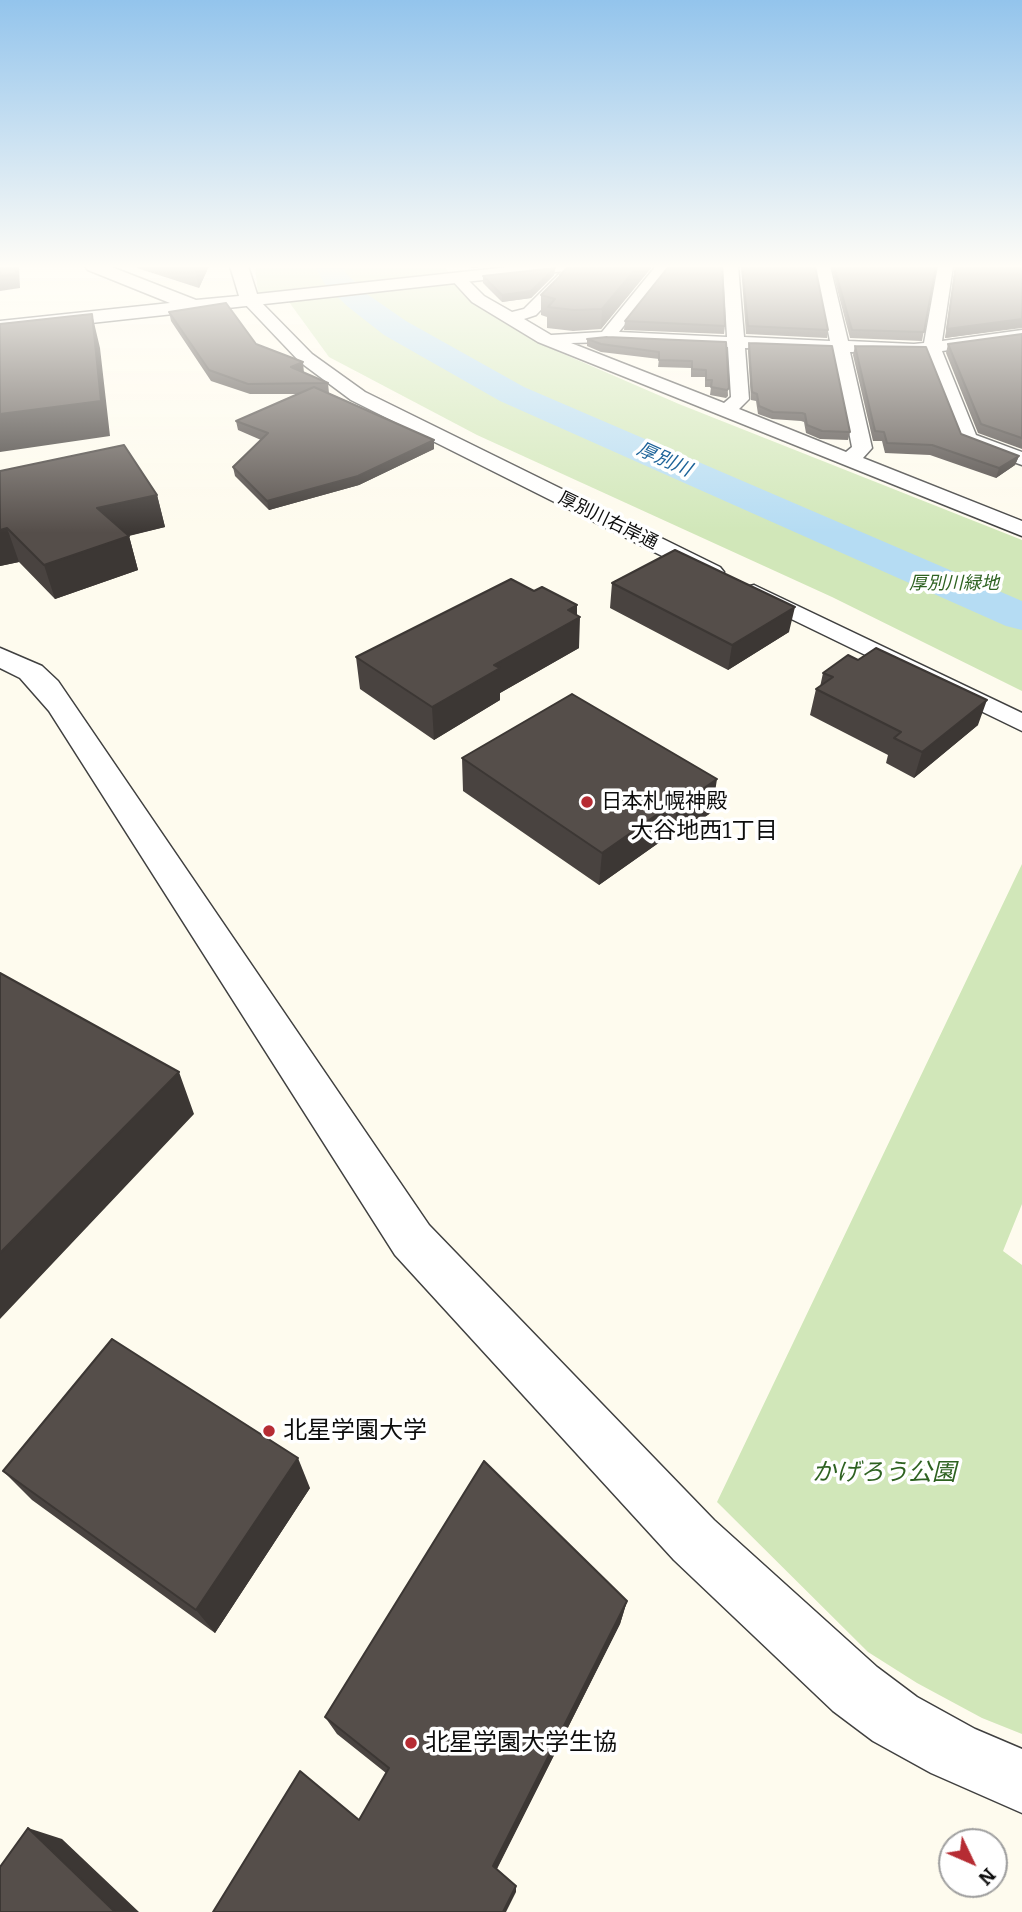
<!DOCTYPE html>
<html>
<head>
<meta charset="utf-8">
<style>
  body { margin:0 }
  #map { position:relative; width:1022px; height:1912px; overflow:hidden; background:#fefbee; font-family:Bitter,serif }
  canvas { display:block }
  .north { position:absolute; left:938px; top:1828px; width:70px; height:70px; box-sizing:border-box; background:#fff; border:2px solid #9e9e9e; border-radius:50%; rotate:134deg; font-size:19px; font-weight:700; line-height:28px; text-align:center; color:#0d0d0d }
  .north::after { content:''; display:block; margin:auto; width:24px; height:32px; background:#b62c33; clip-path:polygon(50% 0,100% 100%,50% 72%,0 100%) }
</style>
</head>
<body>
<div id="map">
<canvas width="1022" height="1912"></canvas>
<div class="north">N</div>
</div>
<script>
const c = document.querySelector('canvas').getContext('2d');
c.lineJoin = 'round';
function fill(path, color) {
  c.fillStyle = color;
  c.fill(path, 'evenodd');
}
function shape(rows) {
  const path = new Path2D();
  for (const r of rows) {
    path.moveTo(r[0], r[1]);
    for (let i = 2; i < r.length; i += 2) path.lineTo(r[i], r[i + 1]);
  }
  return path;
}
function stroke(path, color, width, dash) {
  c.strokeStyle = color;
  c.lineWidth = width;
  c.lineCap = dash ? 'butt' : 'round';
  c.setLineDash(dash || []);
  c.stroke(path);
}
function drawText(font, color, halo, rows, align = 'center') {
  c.font = font + ' Bitter,"Noto Sans JP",serif';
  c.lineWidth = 7;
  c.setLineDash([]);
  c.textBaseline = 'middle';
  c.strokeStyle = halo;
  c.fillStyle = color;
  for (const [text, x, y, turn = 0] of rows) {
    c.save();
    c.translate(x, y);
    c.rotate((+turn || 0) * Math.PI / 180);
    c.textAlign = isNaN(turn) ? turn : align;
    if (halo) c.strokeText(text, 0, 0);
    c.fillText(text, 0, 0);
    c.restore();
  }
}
fill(shape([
  [255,266,444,266,466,296,536,342,679,404,1022,540,1022,691,832,597,477,435,329,357,289,302,258,294],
  [1022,864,1022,1204,1003,1251,1022,1265,1022,1734,982,1718,917,1683,868,1652,717,1502]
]), '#d1e7b9');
fill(shape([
  [315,266,343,266,346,273,367,294,406,321,524,387,1022,601,1022,630,1006,626,500,401,384,335,347,306,324,283,315,266]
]), '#b5dcf3');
const minor = shape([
  [567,266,583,266,536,315,524,319,551,335,602,332,656,266,671,266,619,332,727,337,723,266,738,266,744,337,830,341,815,266,830,266,848,341,914,344,924,343,938,266,953,266,942,341,1022,330,1022,340,942,351,976,435,1022,452,1022,465,961,443,926,353,850,352,872,448,863,458,1022,521,1022,536,538,342,472,302,449,277,452,274,462,274,484,296,512,312,524,309,567,266],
  [607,342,728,347,731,397,724,403,571,343,607,342],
  [745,348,833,351,852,447,846,452,739,409,749,399,745,348],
  [250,295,256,297,312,354,365,392,720,567,724,572,720,577,704,577,351,400,300,362,244,303,242,300,244,297,250,295],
  [754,585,1022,713,1022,731,746,597,742,592,746,587,754,585]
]);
const tertiary = shape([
  [85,266,109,266,196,300,239,296,230,266,248,266,257,294,518,266,574,266,565,271,0,333,0,321,170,303,88,270,85,266],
  [0,648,42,666,58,681,429,1225,714,1520,877,1667,917,1697,975,1729,1022,1749,1022,1813,931,1773,873,1741,833,1711,674,1560,395,1255,49,711,20,678,0,668,0,648]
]);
stroke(minor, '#404040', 3);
stroke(tertiary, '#404040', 3);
fill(minor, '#fff');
fill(tertiary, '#fff');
fill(shape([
  [136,266,209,266,199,288,137,268],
  [669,266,722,266,725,326,724,334,624,330,625,321],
  [741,266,815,266,828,330,827,338,746,334],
  [831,266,936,266,922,341,850,338],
  [955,266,1022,266,1022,328,945,338],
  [555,268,554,275,531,298,502,302,483,283,483,276],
  [651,268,601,329,573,331,547,328,547,317,541,315,541,295,560,277,560,275],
  [169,312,256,344,304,373,328,383,329,393,434,440,434,449,359,485,269,510,235,476,233,467,261,440,238,430,236,421,298,394,250,394,211,381,171,321],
  [1022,334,1022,449,978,433,946,353,948,344],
  [587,339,726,342,728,396,726,398,710,395,711,387,705,387,705,377,691,377,691,368,658,367,659,359,601,352,587,346],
  [749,343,850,432,848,440,820,439,806,433,804,422,801,421,772,419,758,414,756,401,751,400,748,351],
  [855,346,961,434,1019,456,1015,465,996,478,930,455,885,453,882,441,873,441,853,355],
  [0,471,157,495,165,527,129,536,138,570,55,599,19,562,0,566],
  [612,583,789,632,728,670,610,608],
  [579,648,500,693,500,700,434,740,360,689,356,657],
  [823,673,978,725,914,778,886,763,888,755,810,715,816,689,820,687],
  [462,758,712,812,672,840,667,837,599,885,463,791],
  [3,1471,310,1488,215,1633,32,1500],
  [627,1601,620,1624,497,1869,516,1886,516,1892,359,1820,386,1773,337,1734,325,1717]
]), '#494340');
fill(shape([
  [15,266,19,266,20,288,0,291,0,276],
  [194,266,209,266,199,288],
  [471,266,496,266,471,268],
  [638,266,651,266,651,268,601,329,602,309],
  [555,268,554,275,531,298,502,302,502,295],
  [92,314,100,348,110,436,0,452,0,414],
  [1022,319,1022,327,945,338,947,329],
  [303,362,304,373,291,367],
  [434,440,434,449,359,485,269,510,267,501],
  [1019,456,1015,465,996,478,999,468],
  [157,495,165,527,106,541,97,508],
  [7,528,19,562,0,566,0,530],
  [129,536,138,570,55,599,44,565],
  [577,605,577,619,580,617,579,648,500,693,500,700,434,740,432,707,494,665,568,610],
  [795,607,789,632,728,670,732,645],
  [987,700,978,725,914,778,922,752],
  [717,779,712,812,672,840,677,807],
  [672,804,667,837,599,885,602,853],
  [179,1072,194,1114,0,1319,0,1253],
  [298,1458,310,1488,215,1633,196,1610],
  [627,1601,620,1624,494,1874,493,1866],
  [28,1828,62,1839,139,1912,115,1912],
  [516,1886,516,1892,506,1912,503,1912]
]), '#3c3734');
const building = shape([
  [0,266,15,266,16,274,0,276,0,266],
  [569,266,638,266,602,309,574,310,548,307,555,299,541,295,562,274,560,275,569,266],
  [669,266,710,267,708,266,722,266,725,326,625,321,669,266],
  [742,266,815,266,828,330,748,326,742,266],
  [834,266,936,266,924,332,852,330,834,266],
  [956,266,1022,266,1022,319,947,329,956,266],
  [555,268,531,291,502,295,483,276,555,268],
  [226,303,256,344,303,362,291,367,328,383,248,384,209,370,169,312,226,303],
  [92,314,101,401,0,414,0,324,92,314],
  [1022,334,1022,438,981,424,948,344,1022,334],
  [607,337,726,342,729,388,727,390,711,387,712,380,706,380,706,370,692,369,692,361,659,360,659,352,601,344,587,339,607,337],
  [749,343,832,346,850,432,822,431,807,425,805,414,802,413,773,412,759,406,757,394,752,392,749,343],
  [855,346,926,347,961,434,1019,456,999,468,932,445,887,443,884,432,875,431,855,346],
  [314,387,434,440,358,476,267,501,233,467,268,433,236,421,314,387],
  [124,445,157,495,97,508,129,536,44,565,7,528,0,530,0,471,124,445],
  [675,550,795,607,732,645,612,583,675,550],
  [511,579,534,591,542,587,577,605,568,610,580,617,494,665,500,668,432,707,356,657,511,579],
  [876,648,987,700,922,752,894,738,901,732,816,689,833,677,823,673,848,655,858,660,876,648],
  [572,694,717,779,677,807,672,804,602,853,462,758,572,694],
  [0,973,179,1072,0,1253,0,973],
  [112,1339,298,1458,196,1610,3,1471,112,1339],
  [484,1461,627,1601,493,1866,516,1886,503,1912,213,1912,300,1771,359,1820,389,1768,325,1717,484,1461],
  [28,1828,115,1912,0,1912,0,1867,28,1828]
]);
fill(building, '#554e4a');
stroke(building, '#3c3734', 2);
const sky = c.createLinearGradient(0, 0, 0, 533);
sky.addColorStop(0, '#93c4ec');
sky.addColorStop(0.5, '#fffdf7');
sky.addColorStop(1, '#fffdf700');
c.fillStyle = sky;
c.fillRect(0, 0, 1022, 533);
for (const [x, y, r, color] of [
  [587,802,7,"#b62c33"],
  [269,1431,7,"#b62c33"],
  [411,1743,7,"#b62c33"]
]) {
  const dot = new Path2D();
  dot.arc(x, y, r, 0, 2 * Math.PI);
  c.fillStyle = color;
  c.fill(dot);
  stroke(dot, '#fff', 2.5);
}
drawText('18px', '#0d0d0d', '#fff', [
  ["厚別川右岸通",608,521,26]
]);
drawText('italic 18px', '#2e6221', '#fff', [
  ["厚別川緑地",954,584]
]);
drawText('italic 19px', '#1d6399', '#fff', [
  ["厚別川",664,460,24]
]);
drawText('21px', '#0d0d0d', '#fff', [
  ["日本札幌神殿",601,802]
], 'left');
drawText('23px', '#0d0d0d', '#fff', [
  ["大谷地西1丁目",704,832]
]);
drawText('24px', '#0d0d0d', '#fff', [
  ["北星学園大学",283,1431],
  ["北星学園大学生協",425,1743]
], 'left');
drawText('italic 24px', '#2e6221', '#fff', [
  ["かげろう公園",884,1473]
]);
</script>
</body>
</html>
